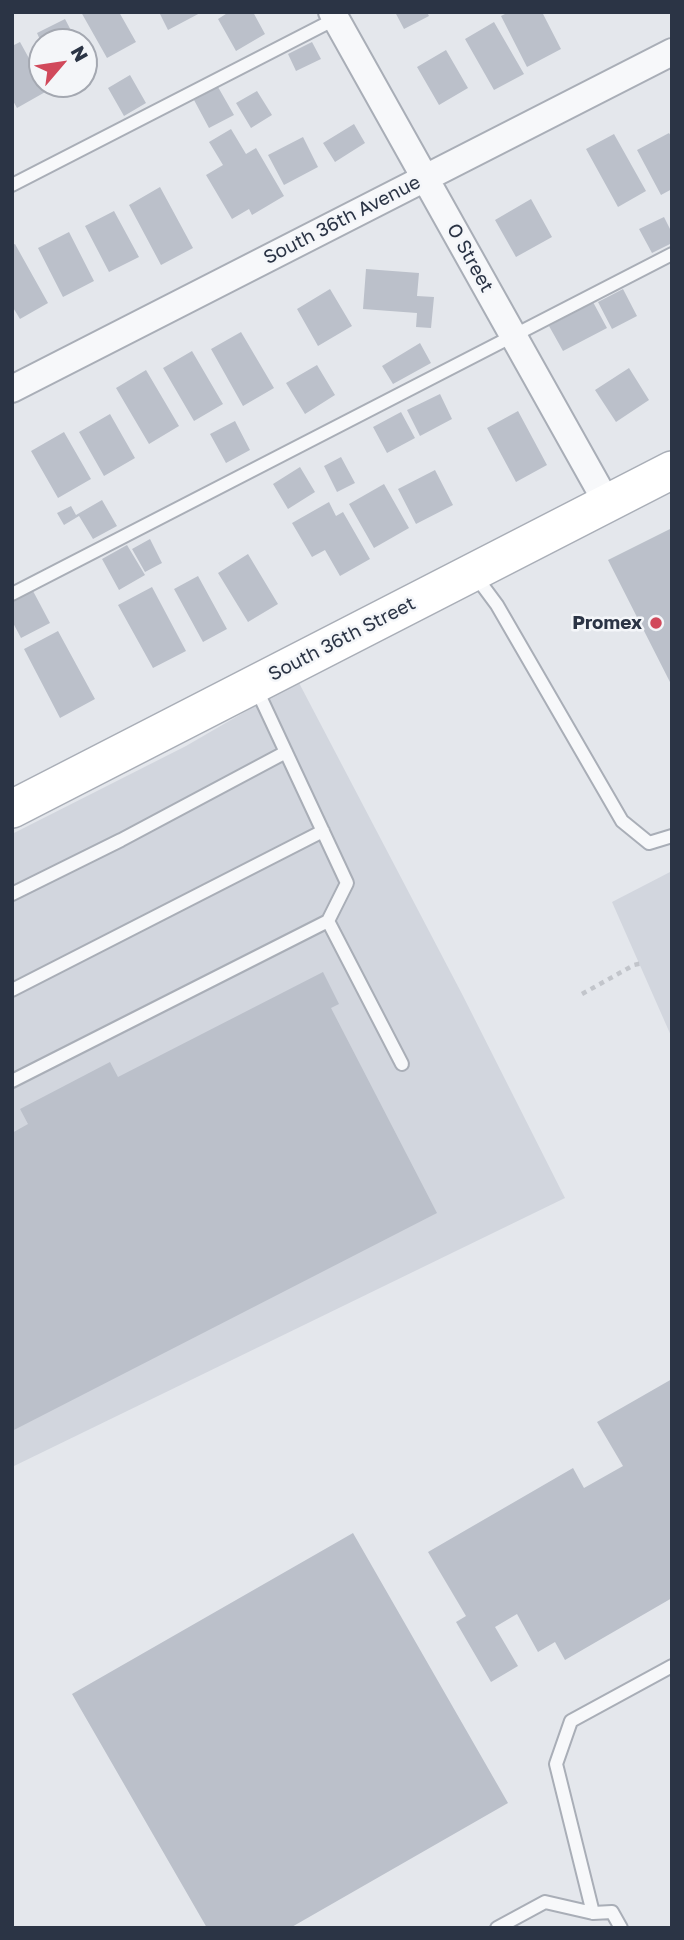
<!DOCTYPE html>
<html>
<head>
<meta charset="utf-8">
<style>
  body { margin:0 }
  #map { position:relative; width:684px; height:1940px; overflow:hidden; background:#e4e7ec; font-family:"Golos Text",sans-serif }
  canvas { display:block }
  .frame { position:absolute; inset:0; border:14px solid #2b3445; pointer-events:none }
  .north { position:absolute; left:28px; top:28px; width:70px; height:70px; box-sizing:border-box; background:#f4f6f9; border:2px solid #a4a8b1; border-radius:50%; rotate:61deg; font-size:19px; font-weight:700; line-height:28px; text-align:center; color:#2b3445 }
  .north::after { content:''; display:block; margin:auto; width:24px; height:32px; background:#d1495b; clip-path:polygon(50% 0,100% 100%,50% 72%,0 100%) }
</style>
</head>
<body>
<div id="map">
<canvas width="684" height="1940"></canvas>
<div class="frame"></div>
<div class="north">N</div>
</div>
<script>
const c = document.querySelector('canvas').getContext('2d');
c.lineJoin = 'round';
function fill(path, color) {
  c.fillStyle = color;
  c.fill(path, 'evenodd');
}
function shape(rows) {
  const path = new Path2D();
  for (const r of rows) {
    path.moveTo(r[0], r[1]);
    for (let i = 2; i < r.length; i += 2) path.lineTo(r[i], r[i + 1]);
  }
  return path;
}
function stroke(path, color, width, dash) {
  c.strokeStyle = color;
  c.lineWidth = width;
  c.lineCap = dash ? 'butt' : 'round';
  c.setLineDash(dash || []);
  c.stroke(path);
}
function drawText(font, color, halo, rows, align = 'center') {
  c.font = font + ' "Golos Text",sans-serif';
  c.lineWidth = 5;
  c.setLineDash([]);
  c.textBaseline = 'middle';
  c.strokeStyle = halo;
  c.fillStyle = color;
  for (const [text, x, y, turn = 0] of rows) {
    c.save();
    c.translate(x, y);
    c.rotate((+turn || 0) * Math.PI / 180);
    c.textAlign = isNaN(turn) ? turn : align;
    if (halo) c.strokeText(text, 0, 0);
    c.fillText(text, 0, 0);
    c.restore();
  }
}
fill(shape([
  [298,681,462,994,565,1198,12,1467,12,834,186,746],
  [672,871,672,1038,612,902]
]), '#d2d6de');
fill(shape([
  [81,12,119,12,136,42,107,58],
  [159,12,202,12,168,30],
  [229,12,253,12,265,34,236,51,218,19],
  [395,12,427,12,429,16,404,29],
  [509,12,542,12,561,49,527,67,501,16],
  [65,19,77,42,41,42,37,33],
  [494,22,524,74,494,90,465,39],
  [20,42,47,91,17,108,12,99,12,46],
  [312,42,321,59,296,71,288,54],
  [446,50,468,88,439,105,417,67],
  [84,56,94,76,84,81],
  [130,75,146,103,124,116,108,88],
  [218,87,234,115,209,128,194,100],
  [257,91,272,115,251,128,236,103],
  [354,124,365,143,335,162,323,143],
  [231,129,246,154,256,148,284,196,252,215,249,209,232,219,206,175,223,165,209,142],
  [669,133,672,138,672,189,661,195,637,150],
  [614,134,646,191,618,207,586,149],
  [303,137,318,167,284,185,268,155],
  [160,187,193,248,161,265,129,205],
  [531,199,552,237,516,257,495,220],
  [114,211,139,257,109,272,85,226],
  [664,217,672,233,672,243,652,253,639,229],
  [69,232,94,281,63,297,38,248],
  [15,244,48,303,20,319,12,306,12,245],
  [366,269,419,273,417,296,434,297,431,328,416,327,417,313,363,309],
  [330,289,352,326,318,346,297,309],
  [623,289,637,316,612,329,598,302],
  [593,302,607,328,563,351,549,326],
  [241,332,274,388,243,406,211,349],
  [420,343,431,363,393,384,382,366],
  [192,351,223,404,194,421,163,368],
  [317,365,335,395,305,414,286,383],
  [629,368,649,400,616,422,595,390],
  [146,370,179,426,149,444,116,388],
  [440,394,452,419,420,436,407,410],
  [518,411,547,465,516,482,487,428],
  [401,412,415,438,387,453,373,427],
  [110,414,135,458,104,476,79,432],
  [235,421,250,450,226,463,210,434],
  [64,432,91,479,58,498,31,451],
  [341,457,355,483,337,492,324,466],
  [300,467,315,492,288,509,273,484],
  [435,470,453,505,416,524,398,489],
  [384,484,409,528,374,548,349,504],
  [102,500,117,526,93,539,79,516,64,525,57,513,71,506,76,515],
  [329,502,336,516,343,512,370,559,340,576,325,550,312,557,292,523],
  [672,528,672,686,608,560],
  [150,539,162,563,145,572,132,549],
  [127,545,145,575,119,590,102,559],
  [248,554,278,604,248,622,218,573],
  [198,576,227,629,203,642,174,589],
  [152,587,186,651,153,668,118,605],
  [33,591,50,623,21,638,12,621,12,602],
  [58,631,95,699,60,718,24,649],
  [323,972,339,1004,331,1008,437,1213,12,1431,12,1133,28,1124,20,1109,110,1062,118,1077],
  [672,1379,672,1598,565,1660,555,1642,538,1652,517,1614,495,1627,518,1666,491,1682,456,1622,466,1616,428,1552,573,1468,584,1488,623,1466,597,1422],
  [353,1533,508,1803,290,1928,207,1928,72,1694]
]), '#bbc0ca');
const lane = shape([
  [12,185,339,17],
  [474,574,497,605,622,821,649,843,672,836],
  [12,594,672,254],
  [12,894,121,840,286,752],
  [328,921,402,1064],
  [12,990,323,831],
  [12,1081,328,921,347,883,256,688],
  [593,1913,556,1764,571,1721,672,1666],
  [497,1928,545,1902,593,1913,612,1912,621,1928]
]);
const street = shape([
  [332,12,607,503],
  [12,389,672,52]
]);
const secondary = shape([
  [12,809,672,470]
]);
stroke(lane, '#a9aeb7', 16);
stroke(street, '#a9aeb7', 30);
stroke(secondary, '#a9aeb7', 40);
stroke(shape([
  [582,994,634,965,643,963]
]), '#c2c5cb', 4.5, [5, 5]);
stroke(lane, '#f7f8fa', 12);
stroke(street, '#f7f8fa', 26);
stroke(secondary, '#fff', 37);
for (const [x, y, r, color] of [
  [656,623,7,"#d1495b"]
]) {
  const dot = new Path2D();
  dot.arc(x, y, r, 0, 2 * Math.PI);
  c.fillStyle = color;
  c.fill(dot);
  stroke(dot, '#f4f6f9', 2.5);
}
drawText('19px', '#2b3445', '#f4f6f9', [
  ["South 36th Avenue",342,220,-27],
  ["O Street",470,258,61],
  ["South 36th Street",342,639,-27]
]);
drawText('bold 19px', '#2b3445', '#f4f6f9', [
  ["Promex",642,623]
], 'right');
</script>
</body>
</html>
